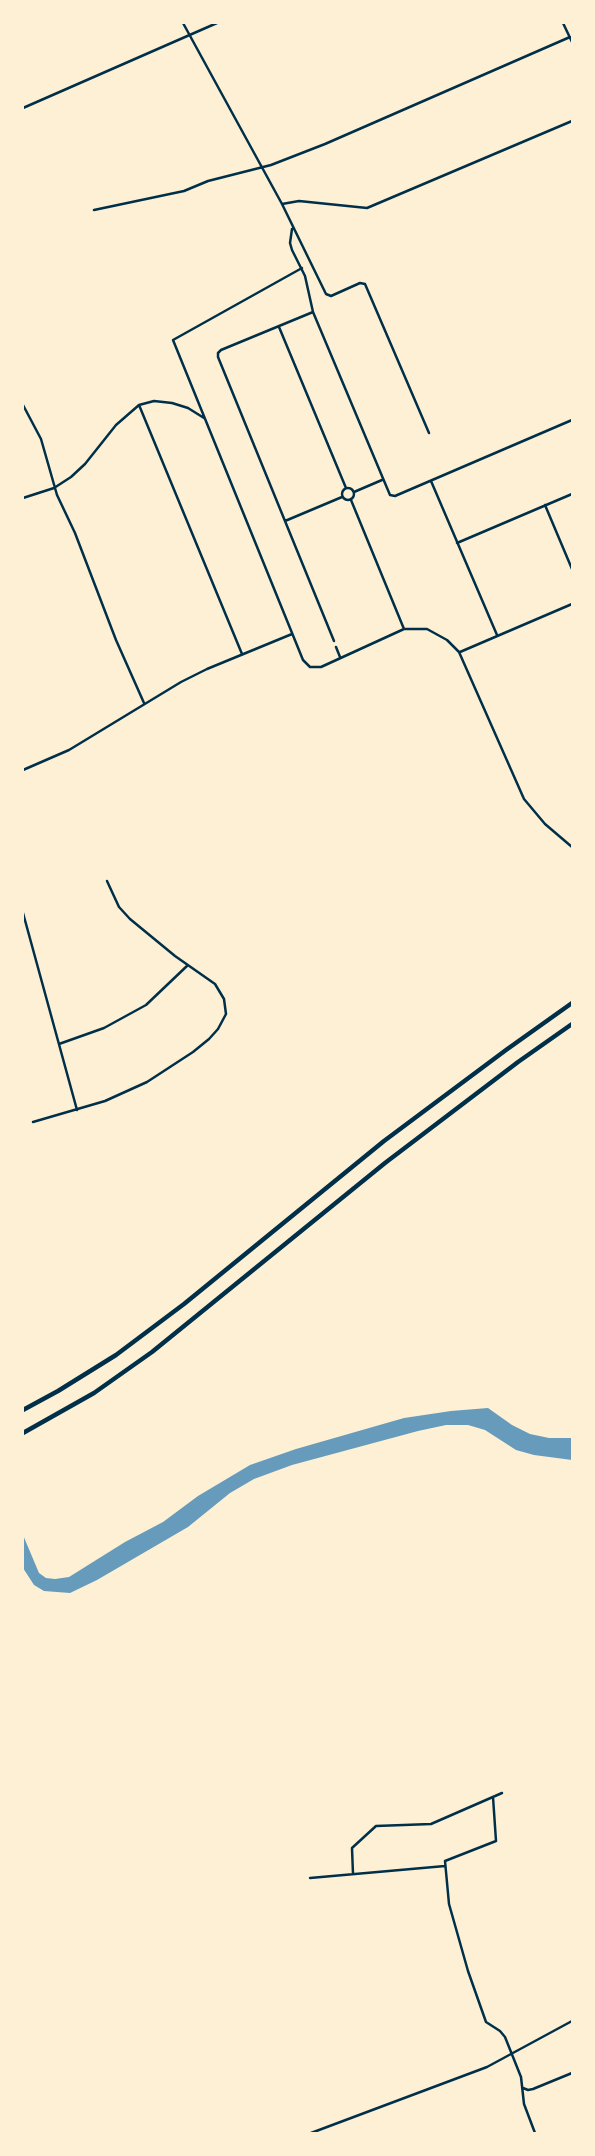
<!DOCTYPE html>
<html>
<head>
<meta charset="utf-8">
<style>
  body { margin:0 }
  #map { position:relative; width:595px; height:2156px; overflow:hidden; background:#fdf0d5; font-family:"IBM Plex Serif",serif }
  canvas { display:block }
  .frame { position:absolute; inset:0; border:24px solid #fdf0d5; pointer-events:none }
</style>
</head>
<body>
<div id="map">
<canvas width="595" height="2156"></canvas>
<div class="frame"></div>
</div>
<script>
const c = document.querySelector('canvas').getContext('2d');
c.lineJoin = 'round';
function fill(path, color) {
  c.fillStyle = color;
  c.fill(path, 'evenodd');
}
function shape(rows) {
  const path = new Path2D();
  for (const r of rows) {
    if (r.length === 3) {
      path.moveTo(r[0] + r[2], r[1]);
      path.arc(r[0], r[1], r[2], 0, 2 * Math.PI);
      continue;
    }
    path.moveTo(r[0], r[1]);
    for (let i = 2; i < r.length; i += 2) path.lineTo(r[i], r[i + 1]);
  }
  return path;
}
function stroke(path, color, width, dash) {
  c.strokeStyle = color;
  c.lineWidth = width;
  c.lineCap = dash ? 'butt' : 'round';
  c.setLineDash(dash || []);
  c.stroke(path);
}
fill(shape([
  [488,1408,512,1425,530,1434,549,1438,572,1438,572,1460,534,1455,516,1450,485,1430,468,1425,446,1425,418,1431,292,1465,254,1479,230,1493,188,1527,97,1580,70,1593,44,1591,34,1585,23,1568,23,1535,39,1573,46,1578,55,1579,69,1577,125,1542,163,1522,198,1496,250,1465,296,1449,404,1418,451,1411]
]), '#669bbc');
stroke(shape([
  [183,23,282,204,326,294,331,296,360,283,365,284,429,433],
  [563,23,572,42],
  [23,108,217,23],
  [282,204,299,201,367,208,572,121],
  [94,210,184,191,208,181,271,165,325,144,570,37],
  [292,229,290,243,292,250,305,276,313,312,390,495,395,496,572,420],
  [302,268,173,340,303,660,310,667,321,667,404,629,427,629,447,640,459,652,524,799,545,824,572,847],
  [313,312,221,350,218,353,218,357,334,641],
  [279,327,346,488],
  [23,405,41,439,57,495,75,533,116,640,144,703],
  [139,405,242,654],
  [431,481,497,635],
  [348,494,6],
  [354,492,382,480],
  [23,498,54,488,71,477,85,464,116,425,139,405,154,401,172,403,188,408,204,418],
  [351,500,404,629],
  [545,505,572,569],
  [285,521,342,497],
  [457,543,572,494],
  [336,647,340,657],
  [460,652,572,604],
  [23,770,69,750,181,682,207,669,292,634],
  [23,913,77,1110],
  [59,1044,104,1028,146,1005,188,965],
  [33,1122,105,1101,147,1082,193,1052,209,1039,218,1029,226,1014,224,999,215,984,175,956,130,919,119,907,107,881],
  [493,1797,496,1841,445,1861,449,1904,468,1971,486,2022,500,2031,505,2037,521,2077,524,2104,535,2133],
  [353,1874,352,1848,376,1826,431,1824,502,1793],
  [310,1878,445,1866],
  [523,2088,528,2090,533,2089,572,2073],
  [311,2133,487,2067,572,2021]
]), '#003049', 2.5);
stroke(shape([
  [23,1410,58,1391,116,1355,184,1304,384,1141,506,1050,572,1003],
  [23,1433,94,1393,152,1352,385,1163,518,1062,572,1024]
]), '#003049', 4.5);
</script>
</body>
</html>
